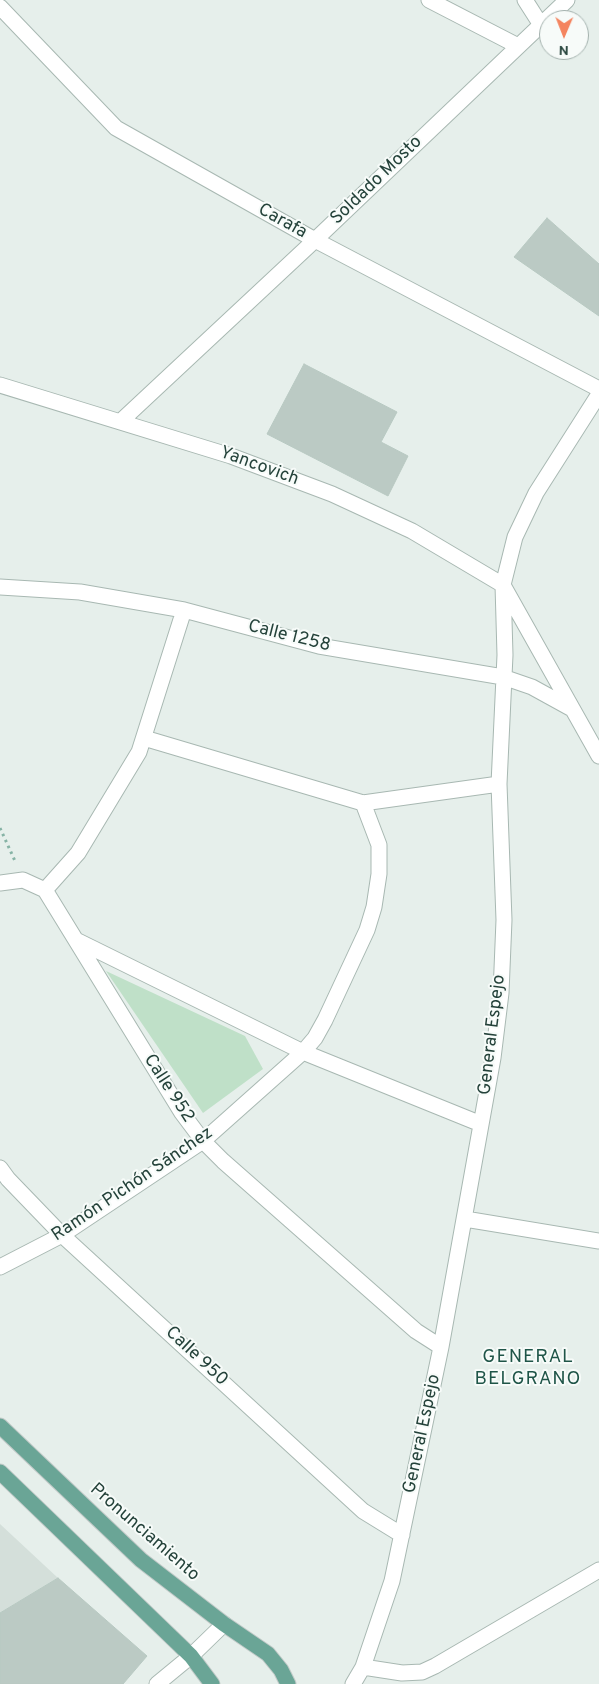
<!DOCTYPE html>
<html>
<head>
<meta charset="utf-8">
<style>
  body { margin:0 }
  #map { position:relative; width:599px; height:1684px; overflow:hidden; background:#e6efeb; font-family:Overpass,sans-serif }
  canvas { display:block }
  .north { position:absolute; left:539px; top:10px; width:50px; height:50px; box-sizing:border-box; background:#f7fbf9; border:1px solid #a3b1ad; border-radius:50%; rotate:181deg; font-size:14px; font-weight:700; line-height:20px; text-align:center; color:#24423a }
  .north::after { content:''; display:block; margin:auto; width:18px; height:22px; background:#f4845f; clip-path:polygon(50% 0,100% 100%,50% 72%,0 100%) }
</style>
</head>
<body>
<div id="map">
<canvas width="599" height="1684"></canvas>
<div class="north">N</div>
</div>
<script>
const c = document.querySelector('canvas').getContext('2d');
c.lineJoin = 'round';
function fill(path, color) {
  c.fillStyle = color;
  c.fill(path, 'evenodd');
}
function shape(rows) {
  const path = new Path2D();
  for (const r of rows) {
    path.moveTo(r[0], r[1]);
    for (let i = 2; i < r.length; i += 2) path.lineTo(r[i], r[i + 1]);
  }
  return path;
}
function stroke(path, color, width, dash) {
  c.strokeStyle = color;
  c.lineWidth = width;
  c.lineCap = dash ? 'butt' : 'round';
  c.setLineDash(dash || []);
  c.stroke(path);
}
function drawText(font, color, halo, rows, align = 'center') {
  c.font = font + ' Overpass,sans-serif';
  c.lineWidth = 4;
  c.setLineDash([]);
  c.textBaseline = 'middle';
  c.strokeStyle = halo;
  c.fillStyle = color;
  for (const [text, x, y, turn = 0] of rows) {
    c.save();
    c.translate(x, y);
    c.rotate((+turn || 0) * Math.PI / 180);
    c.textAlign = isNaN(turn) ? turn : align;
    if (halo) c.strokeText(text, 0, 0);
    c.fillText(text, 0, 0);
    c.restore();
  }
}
fill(shape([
  [0,1524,58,1578,0,1613]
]), '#d4dfda');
fill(shape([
  [106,971,245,1036,263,1069,203,1113]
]), '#bfe0c8');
const building = shape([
  [547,218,599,264,599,316,514,257,547,218],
  [304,364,397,412,381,442,408,456,388,496,267,434,304,364],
  [58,1578,147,1656,123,1684,0,1684,0,1613,58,1578]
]);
fill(building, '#bbcac4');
stroke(building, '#b8c9c2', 1);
const minor = shape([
  [429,0,518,46],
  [525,0,541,25],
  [0,7,116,128,315,240,599,389],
  [0,385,231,456,332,494,412,531,503,585],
  [120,422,315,240,567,0],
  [0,587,80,592,184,610,319,646,503,677,532,687,572,709],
  [504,587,599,756],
  [144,738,363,803,499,784],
  [0,883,23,880,45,890,182,1113,203,1141,223,1161,416,1331,441,1347],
  [45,890,78,853,139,752,184,610],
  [76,940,303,1052,481,1124],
  [0,1168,8,1179,62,1235,363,1511,402,1535],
  [465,1219,599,1241],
  [0,1267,62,1235,203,1141,303,1052,315,1038,325,1020,367,930,374,907,379,874,379,845,363,803],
  [363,1667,402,1673,422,1672,435,1666,599,1570],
  [157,1684,191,1656,224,1624],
  [353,1684,363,1667,392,1581,441,1347,493,1058,501,993,504,920,499,784,505,655,503,585,515,537,536,493,599,394]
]);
const major = shape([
  [0,1426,141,1560,224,1624,268,1654,281,1670,288,1684],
  [0,1472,191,1656,212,1684]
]);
stroke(minor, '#a8b8b2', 17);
stroke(major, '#c2cac8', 17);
stroke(shape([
  [0,828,15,861]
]), '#86b3a5', 3, [2.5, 4]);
stroke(minor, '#fff', 15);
stroke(major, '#6aa596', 15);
drawText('18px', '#24423a', '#f7fbf9', [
  ["Soldado Mosto",377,181,-44],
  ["Carafa",282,222,29],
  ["Yancovich",259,467,20],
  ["Calle 1258",289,637,14],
  ["General Espejo",493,1035,-83],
  ["Calle 952",168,1089,57],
  ["Ramón Pichón Sánchez",133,1185,-34],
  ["Calle 950",196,1357,43],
  ["General Espejo",423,1434,-78],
  ["Pronunciamiento",144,1533,41]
]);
c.letterSpacing = '1px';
drawText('19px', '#1f5548', '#f7fbf9', [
  ["GENERAL",528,1358],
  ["BELGRANO",528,1380]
]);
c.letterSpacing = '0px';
</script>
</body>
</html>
